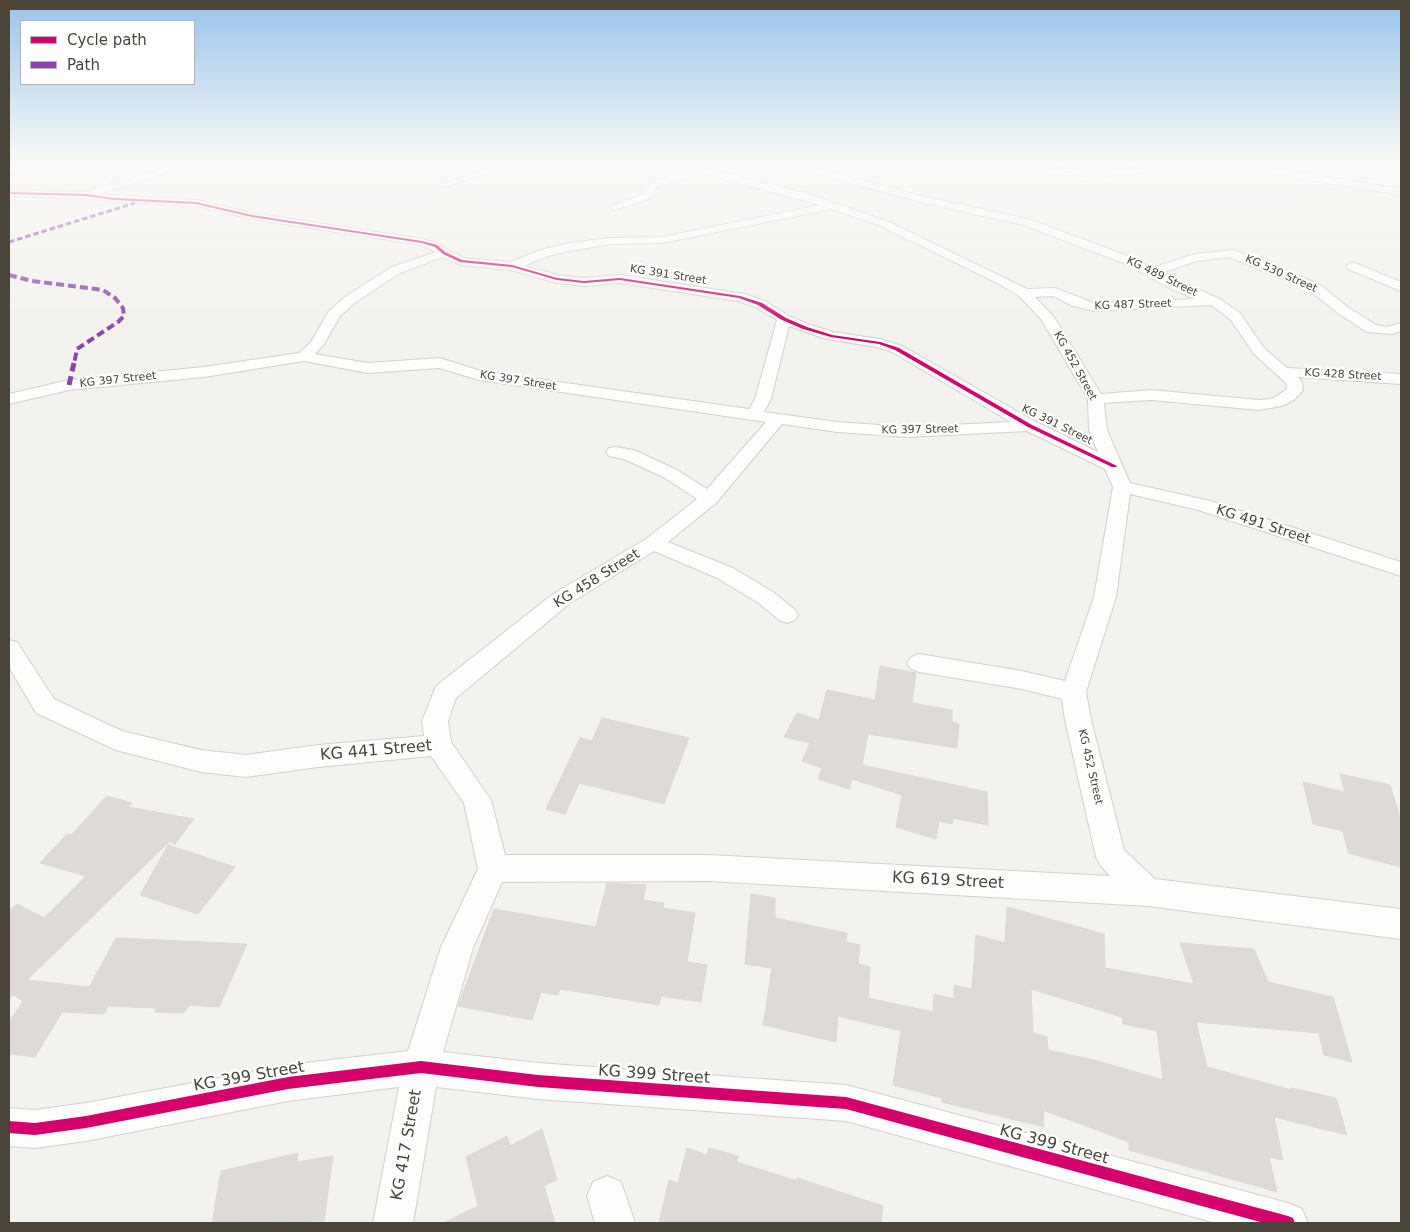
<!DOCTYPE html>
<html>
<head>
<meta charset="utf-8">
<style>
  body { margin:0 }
  #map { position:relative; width:1410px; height:1232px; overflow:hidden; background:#f4f2ee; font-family:"DejaVu Sans",sans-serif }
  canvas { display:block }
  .frame { position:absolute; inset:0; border:10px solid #4b4439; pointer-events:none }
  .legend { position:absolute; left:20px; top:20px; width:175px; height:65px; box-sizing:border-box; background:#fff; border:1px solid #b7b4b0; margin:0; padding:6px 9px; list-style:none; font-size:15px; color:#4b4439 }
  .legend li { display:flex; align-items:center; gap:10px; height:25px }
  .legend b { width:25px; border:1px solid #b7b4b0 }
</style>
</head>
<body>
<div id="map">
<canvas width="1410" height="1232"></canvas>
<div class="frame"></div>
<ul class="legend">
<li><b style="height:6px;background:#d6006c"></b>Cycle path</li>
<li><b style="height:6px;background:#8e44ad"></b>Path</li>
</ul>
</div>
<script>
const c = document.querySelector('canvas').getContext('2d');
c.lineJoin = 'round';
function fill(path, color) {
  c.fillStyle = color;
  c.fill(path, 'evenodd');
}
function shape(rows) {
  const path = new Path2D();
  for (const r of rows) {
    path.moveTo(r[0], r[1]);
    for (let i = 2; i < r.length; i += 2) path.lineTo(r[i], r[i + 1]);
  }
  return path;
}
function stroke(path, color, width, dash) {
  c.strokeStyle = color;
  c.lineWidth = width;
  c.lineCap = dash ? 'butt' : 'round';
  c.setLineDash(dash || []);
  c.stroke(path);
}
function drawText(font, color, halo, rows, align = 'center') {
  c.font = font + ' "DejaVu Sans",sans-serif';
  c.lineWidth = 4.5;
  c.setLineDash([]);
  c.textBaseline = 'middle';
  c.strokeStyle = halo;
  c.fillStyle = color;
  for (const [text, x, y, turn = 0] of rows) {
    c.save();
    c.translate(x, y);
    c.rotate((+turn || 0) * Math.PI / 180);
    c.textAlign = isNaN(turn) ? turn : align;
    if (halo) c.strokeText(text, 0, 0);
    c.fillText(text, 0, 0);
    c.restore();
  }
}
const building = shape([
  [880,666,916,673,912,703,952,710,952,722,959,724,957,748,868,734,862,765,987,792,988,825,953,818,952,824,939,821,936,839,896,827,902,795,852,779,849,789,818,779,822,768,802,761,810,743,784,737,797,713,819,720,827,690,875,700,880,666],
  [602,718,689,738,664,804,579,783,565,814,546,809,580,738,592,741,602,718],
  [1340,774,1390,785,1401,821,1401,867,1348,853,1343,831,1313,824,1303,782,1345,792,1340,774],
  [107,796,132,803,128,807,194,819,175,844,170,841,27,980,89,987,116,938,247,944,219,1007,189,1005,184,1013,154,1012,157,1008,108,1006,104,1014,62,1012,35,1057,9,1054,9,1022,23,1001,13,995,9,999,9,911,17,904,44,918,86,876,40,863,67,834,71,835,107,796],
  [168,845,235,867,198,914,140,895,168,845],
  [607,883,646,885,643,900,664,903,663,908,695,913,687,962,707,965,701,1002,661,996,659,1005,560,989,558,995,541,992,532,1020,458,1006,494,909,596,927,607,883],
  [751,894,775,898,775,918,847,933,846,942,860,945,858,964,870,967,868,998,933,1012,934,994,954,999,954,985,972,989,976,935,1005,943,1007,907,1104,934,1105,968,1194,984,1180,943,1254,949,1268,982,1333,997,1352,1062,1324,1055,1319,1033,1196,1022,1207,1067,1292,1090,1291,1088,1336,1098,1347,1135,1274,1117,1283,1160,1269,1157,1277,1192,1129,1150,1129,1142,1043,1110,1044,1127,942,1102,942,1098,893,1085,901,1031,838,1016,836,1042,763,1025,772,968,745,964,751,894],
  [1031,989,1122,1017,1123,1024,1157,1031,1163,1080,1098,1061,1048,1050,1047,1037,1033,1033,1031,989],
  [542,1129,557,1180,544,1186,555,1223,443,1223,478,1206,466,1157,507,1136,510,1146,542,1129],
  [687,1148,707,1155,709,1148,738,1156,737,1162,797,1181,797,1178,883,1206,881,1223,659,1223,669,1180,678,1183,687,1148],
  [298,1153,297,1162,333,1156,324,1221,212,1223,221,1171,298,1153]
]);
fill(building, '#dedbd6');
stroke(building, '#dcd9d4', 1);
const minor = shape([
  [189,161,205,161,99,194,196,200,252,213,422,239,440,244,448,250,464,258,511,262,540,250,569,243,611,238,662,237,820,205,701,173,654,188,655,193,652,198,614,210,609,207,644,194,642,188,646,184,690,170,662,161,679,161,805,193,887,221,1027,289,1055,288,1094,303,1195,299,1167,287,1128,265,1024,225,920,202,792,167,790,165,795,162,921,196,1031,220,1136,259,1152,268,1195,254,1234,250,1319,284,1349,308,1376,325,1387,327,1401,323,1401,331,1392,334,1367,332,1339,314,1309,290,1229,257,1197,261,1162,273,1220,299,1240,313,1264,348,1287,368,1401,374,1401,384,1298,377,1302,382,1303,390,1294,400,1282,406,1259,410,1151,400,1104,403,1107,430,1130,483,1210,501,1401,562,1401,576,1198,510,1130,494,1116,597,1086,692,1091,720,1124,850,1155,879,1401,909,1401,939,1148,906,709,881,502,882,473,948,443,1052,538,1063,846,1085,1288,1203,1302,1209,1308,1223,1216,1223,846,1121,538,1099,436,1087,413,1223,373,1223,399,1087,288,1101,86,1141,35,1148,9,1146,9,1108,35,1110,86,1103,288,1065,408,1051,441,947,478,869,464,803,431,756,318,767,246,777,201,772,116,750,36,713,9,667,9,640,17,642,54,699,122,731,201,750,246,755,318,745,424,736,422,721,436,686,553,594,646,539,697,499,665,478,624,459,609,456,606,452,609,448,615,447,634,450,677,470,707,489,766,422,479,380,439,368,368,373,304,361,204,377,69,390,9,404,9,394,69,380,204,367,299,353,311,342,329,311,346,296,392,267,436,252,421,245,252,219,196,206,114,202,86,198,9,196,9,190,89,192,90,190,189,161],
  [832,209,879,225,997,283,1019,296,1041,319,1088,399,1089,430,1098,452,1036,422,902,346,880,339,833,332,810,325,789,316,765,301,745,294,620,275,584,278,558,275,524,266,548,256,569,251,611,244,662,243,832,209],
  [443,257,461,265,511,270,557,283,584,286,620,283,738,301,755,307,777,320,755,399,749,409,481,371,440,358,368,363,315,354,324,344,340,316,356,302,400,273,443,257],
  [1053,296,1073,306,1094,311,1211,305,1230,319,1254,354,1286,383,1287,389,1272,399,1259,400,1151,390,1101,394,1054,317,1035,297,1053,296],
  [789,326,826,339,877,347,892,352,1011,422,908,427,837,422,764,412,771,399,789,326],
  [782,424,837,432,908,437,1027,431,1105,469,1113,487,1094,597,1065,681,1022,671,919,654,911,657,907,663,911,669,919,672,1022,689,1062,699,1065,720,1096,857,1101,866,1110,876,709,855,505,855,491,800,451,742,448,721,456,698,569,604,654,551,717,578,757,602,779,620,787,623,795,620,798,615,795,610,773,592,733,568,668,542,716,503,782,424],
  [226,161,242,161,269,170,264,173,226,161],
  [512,161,527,161,445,187,436,185,512,161],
  [970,161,1102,171,1197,161,1232,161,1401,189,1401,195,1218,165,1102,177,1014,172,970,161],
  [1352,262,1401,282,1401,291,1348,269,1346,266,1352,262],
  [607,1176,621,1182,635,1223,595,1223,587,1196,593,1182,607,1176]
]);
stroke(minor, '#d2d0cb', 2);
fill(minor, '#fdfdfc');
stroke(shape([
  [9,242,135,203]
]), '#8e44ad', 3, [5.5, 3]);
stroke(shape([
  [9,275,32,281,103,290,115,298,123,308,124,316,118,322,77,349,74,364]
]), '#8e44ad', 4, [8, 4]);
stroke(shape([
  [69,385,74,363]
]), '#8e44ad', 5, [9, 5]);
fill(shape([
  [9,192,86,194,114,198,196,202,252,215,422,241,437,245,445,252,462,260,512,265,557,278,584,281,620,278,740,296,762,303,786,318,807,327,832,335,880,342,899,348,1032,425,1117,466,1116,467,1112,467,1028,427,895,350,879,344,831,337,803,329,782,320,758,305,739,298,620,280,584,283,557,280,512,267,460,262,443,254,435,247,422,243,252,217,196,204,114,200,86,196,9,194,9,192],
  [421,1061,538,1075,846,1097,1288,1216,1293,1218,1295,1223,1264,1223,846,1109,538,1087,421,1073,288,1089,86,1128,35,1135,9,1133,9,1121,35,1123,86,1116,288,1077,421,1061]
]), '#d6006c');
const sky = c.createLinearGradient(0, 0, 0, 334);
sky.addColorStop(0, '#98c4ec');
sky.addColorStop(0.48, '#faf9f7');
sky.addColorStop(1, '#faf9f700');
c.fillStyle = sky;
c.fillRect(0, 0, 1410, 334);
drawText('11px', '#4b4439', '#fff', [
  ["KG 530 Street",1281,274,24],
  ["KG 391 Street",668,275,9],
  ["KG 489 Street",1162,277,26],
  ["KG 487 Street",1133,305,-2],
  ["KG 452 Street",1075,366,61],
  ["KG 428 Street",1343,375,3],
  ["KG 397 Street",118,380,-6],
  ["KG 397 Street",518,381,9],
  ["KG 391 Street",1057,425,26],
  ["KG 397 Street",920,430,-1],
  ["KG 452 Street",1090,767,77]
]);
drawText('14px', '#4b4439', '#fff', [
  ["KG 491 Street",1263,525,18],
  ["KG 458 Street",597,579,-32]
]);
drawText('16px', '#4b4439', '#fff', [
  ["KG 441 Street",376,751,-5],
  ["KG 619 Street",948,881,3],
  ["KG 399 Street",654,1075,4],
  ["KG 399 Street",249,1077,-10],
  ["KG 417 Street",407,1145,-80],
  ["KG 399 Street",1054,1145,15]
]);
</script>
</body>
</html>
